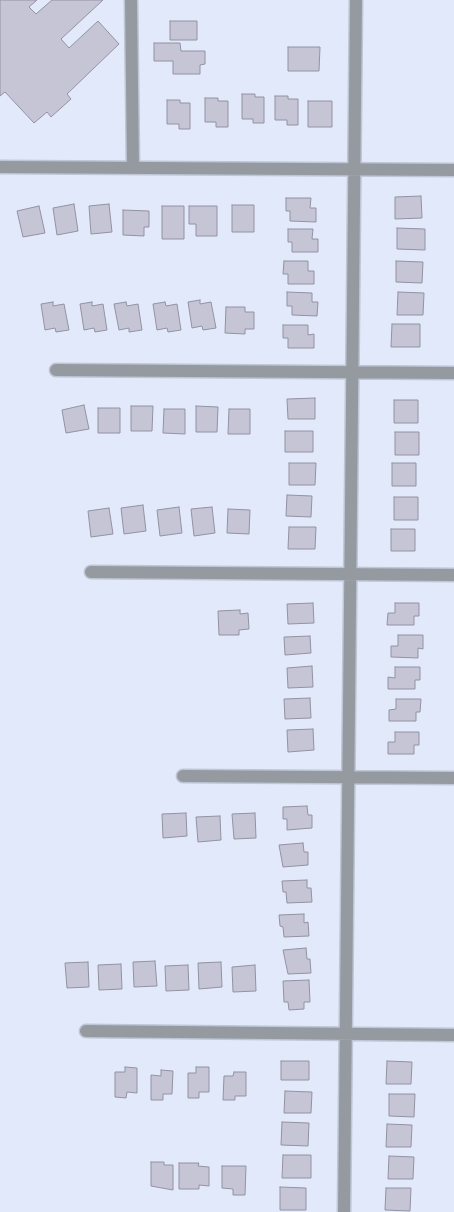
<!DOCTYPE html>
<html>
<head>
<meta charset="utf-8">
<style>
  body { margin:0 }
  canvas { display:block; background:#e2e9fa }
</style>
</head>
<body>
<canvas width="454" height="1212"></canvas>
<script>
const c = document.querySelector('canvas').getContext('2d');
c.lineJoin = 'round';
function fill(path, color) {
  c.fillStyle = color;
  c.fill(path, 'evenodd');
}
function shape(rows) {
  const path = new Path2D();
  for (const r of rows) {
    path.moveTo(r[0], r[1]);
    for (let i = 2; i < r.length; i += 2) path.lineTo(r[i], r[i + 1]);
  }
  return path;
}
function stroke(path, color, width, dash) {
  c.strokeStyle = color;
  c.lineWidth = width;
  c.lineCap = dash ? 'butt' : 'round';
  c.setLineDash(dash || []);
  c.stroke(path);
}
const building = shape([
  [0,0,37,0,29,7,36,14,52,0,103,0,61,39,69,48,98,21,119,44,67,94,71,99,51,117,47,112,34,123,5,92,0,96,0,0],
  [170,21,197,21,197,40,170,40,170,21],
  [154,43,180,43,181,51,205,51,205,64,200,65,200,74,173,74,173,61,154,61,154,43],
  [288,47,320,47,319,71,288,71,288,47],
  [242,94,255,94,255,97,264,97,264,123,253,123,253,119,242,119,242,94],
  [275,96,288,96,288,99,298,99,298,125,287,125,287,120,275,120,275,96],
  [205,98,218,98,218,101,228,101,228,127,216,127,216,122,205,122,205,98],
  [167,100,180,100,180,103,190,103,190,129,179,129,179,124,167,124,167,100],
  [308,101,332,101,332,127,308,127,308,101],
  [421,196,422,218,395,219,395,197,421,196],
  [286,198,311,198,310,208,316,208,316,222,290,221,290,211,286,211,286,198],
  [74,204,78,231,57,235,53,208,74,204],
  [109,204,112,232,91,234,89,206,109,204],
  [232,205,254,205,254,232,232,232,232,205],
  [39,206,45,233,23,237,17,211,39,206],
  [162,206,184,206,184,239,162,239,162,206],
  [189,206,217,206,217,236,196,236,196,224,189,224,189,206],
  [123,210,149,211,149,227,144,227,144,236,123,235,123,210],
  [397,228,425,229,425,250,397,249,397,228],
  [288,229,313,229,312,239,318,239,318,252,292,252,292,242,288,242,288,229],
  [284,261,308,261,308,271,314,271,314,284,288,284,288,274,283,274,284,261],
  [396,261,423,262,422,283,396,282,396,261],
  [287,292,312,293,312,302,318,302,317,316,292,315,292,306,287,306,287,292],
  [398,292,424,293,423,315,397,315,398,292],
  [200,300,200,304,211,302,216,328,203,330,202,326,192,328,188,302,200,300],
  [53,302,53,306,64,304,69,330,56,332,55,328,45,330,41,304,53,302],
  [92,302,92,306,103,304,107,330,95,332,94,328,84,330,80,304,92,302],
  [126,302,127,306,138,304,142,330,129,332,129,328,119,330,114,304,126,302],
  [165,302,166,306,177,304,181,330,168,332,167,328,157,330,153,304,165,302],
  [226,307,245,307,245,312,254,312,254,329,245,329,245,334,225,333,226,307],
  [392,324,420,324,420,347,391,347,392,324],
  [283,325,308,325,308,335,314,334,314,348,288,348,288,338,283,338,283,325],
  [315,398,315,419,288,419,287,399,315,398],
  [394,400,418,400,418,423,394,423,394,400],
  [84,405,89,429,66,433,62,410,84,405],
  [131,406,153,406,152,431,131,431,131,406],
  [196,406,218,407,217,432,196,432,196,406],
  [98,408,120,408,120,433,98,433,98,408],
  [164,409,185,409,185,434,163,433,164,409],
  [229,409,250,409,250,434,228,434,229,409],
  [285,431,313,431,313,452,285,452,285,431],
  [395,432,419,432,419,455,395,455,395,432],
  [289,463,316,463,315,485,289,485,289,463],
  [392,463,416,463,416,486,392,486,392,463],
  [287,495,312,496,311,517,286,516,287,495],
  [394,497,418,497,418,520,394,520,394,497],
  [143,505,146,531,124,534,121,508,143,505],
  [179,507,182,533,160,536,157,510,179,507],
  [212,507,215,533,194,536,191,509,212,507],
  [109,508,113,534,91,537,88,511,109,508],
  [228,509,250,510,249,534,227,533,228,509],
  [289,527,316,527,315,549,288,549,289,527],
  [391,529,415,529,415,551,391,551,391,529],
  [313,603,314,623,288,624,287,604,313,603],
  [395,603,419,603,419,616,414,616,414,625,387,625,388,613,395,613,395,603],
  [240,610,240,614,248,613,249,629,239,630,239,635,219,635,218,611,240,610],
  [398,635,423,635,423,649,418,648,418,658,391,657,391,646,398,646,398,635],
  [310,636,311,653,285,655,284,637,310,636],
  [312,666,313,687,288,688,287,668,312,666],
  [395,667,420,667,420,680,415,680,415,689,388,689,388,677,395,678,395,667],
  [310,698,311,718,285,719,284,699,310,698],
  [396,699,421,699,420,712,416,712,416,721,389,721,389,710,396,709,396,699],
  [313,729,314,750,288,752,287,730,313,729],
  [395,732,419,732,419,745,414,745,414,754,388,754,388,742,395,742,395,732],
  [307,806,308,815,312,815,312,828,287,830,287,819,283,819,283,807,307,806],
  [186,813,187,836,163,838,162,814,186,813],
  [255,813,256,838,234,839,232,814,255,813],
  [220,816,221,840,198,842,196,817,220,816],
  [303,843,304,852,308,852,308,865,283,867,279,845,303,843],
  [307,880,307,888,311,888,312,902,287,903,286,892,283,892,282,881,307,880],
  [304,914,304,923,308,922,309,936,284,937,283,927,280,926,279,915,304,914],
  [306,948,307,959,310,959,311,973,288,974,283,950,306,948],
  [155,961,157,986,134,987,133,962,155,961],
  [88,962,89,987,67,988,65,963,88,962],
  [221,962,222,987,199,989,198,963,221,962],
  [121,964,122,989,99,990,98,965,121,964],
  [188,965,189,990,166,991,165,966,188,965],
  [255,965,256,991,233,992,232,967,255,965],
  [309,980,310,1002,304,1002,304,1009,289,1010,288,1002,284,1002,283,981,309,980],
  [281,1061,309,1061,309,1080,281,1080,281,1061],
  [387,1061,412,1062,411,1084,386,1084,387,1061],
  [125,1067,137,1068,137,1093,127,1092,126,1098,115,1097,115,1072,125,1072,125,1067],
  [196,1067,209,1067,209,1092,199,1092,199,1098,188,1098,188,1073,196,1073,196,1067],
  [161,1070,173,1071,172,1094,163,1094,163,1100,151,1100,151,1075,161,1076,161,1070],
  [234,1072,246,1072,246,1096,235,1096,235,1100,223,1100,224,1076,233,1076,234,1072],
  [285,1091,312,1092,311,1113,284,1113,285,1091],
  [389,1094,415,1094,414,1117,389,1116,389,1094],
  [282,1122,309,1123,308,1146,281,1145,282,1122],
  [387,1124,412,1125,411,1147,386,1147,387,1124],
  [283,1155,311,1155,311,1178,282,1178,283,1155],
  [389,1156,414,1157,413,1179,388,1179,389,1156],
  [151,1162,164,1162,164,1165,173,1165,173,1190,151,1186,151,1162],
  [179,1163,199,1163,198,1166,209,1167,209,1186,199,1185,199,1189,179,1189,179,1163],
  [222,1166,246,1166,245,1195,233,1195,233,1189,222,1188,222,1166],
  [280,1187,306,1188,306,1210,280,1210,280,1187],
  [386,1188,411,1188,410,1211,385,1210,386,1188]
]);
fill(building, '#c5c5d6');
stroke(building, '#9292a2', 1);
const street = shape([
  [131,0,133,167],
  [0,167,454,170],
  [56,370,454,373],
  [91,572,454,575],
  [183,776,454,778],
  [86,1031,454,1035],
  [344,1212,356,0]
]);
stroke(street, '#bfc6d5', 15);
stroke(street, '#949aa0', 12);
</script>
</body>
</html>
